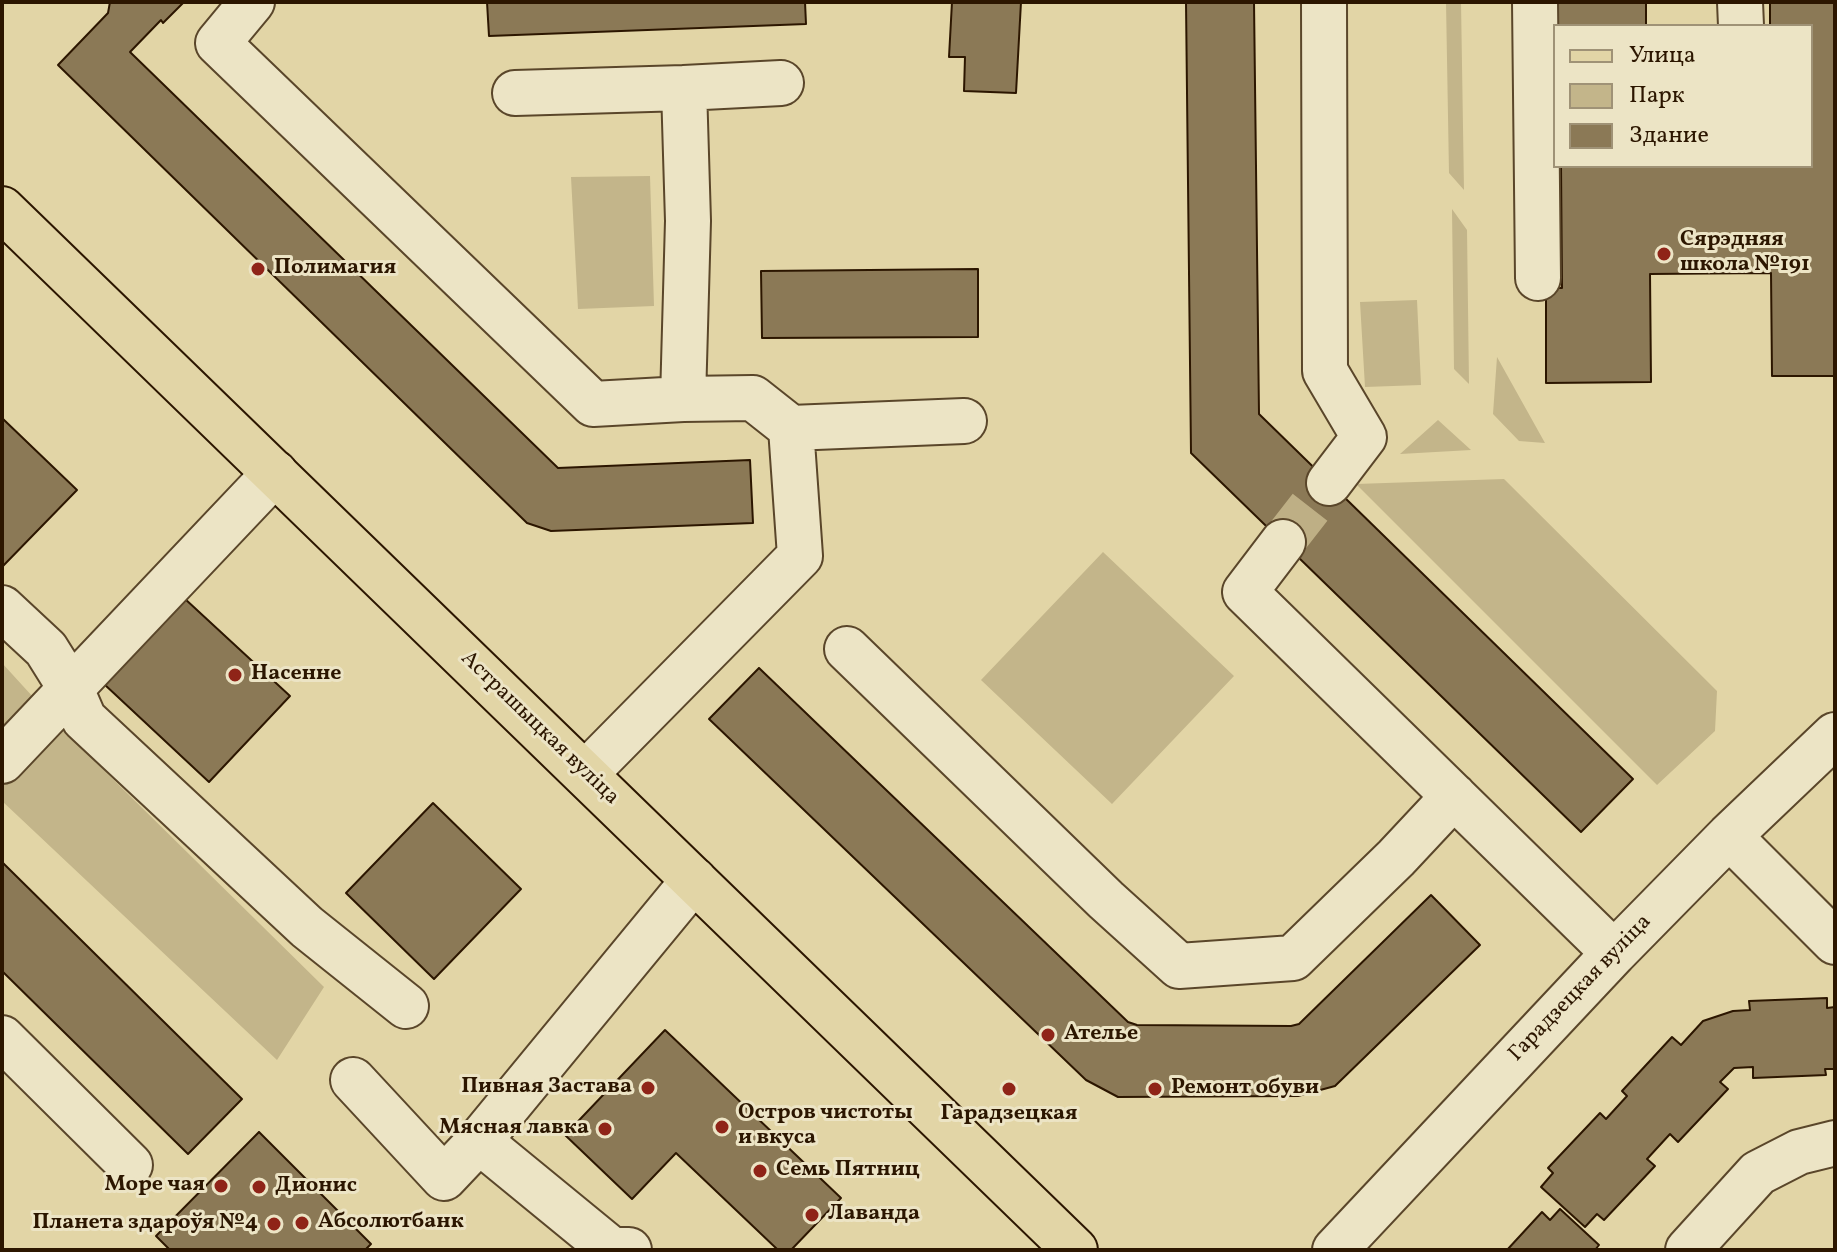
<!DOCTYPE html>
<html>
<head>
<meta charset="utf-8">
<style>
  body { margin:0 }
  #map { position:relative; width:1837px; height:1252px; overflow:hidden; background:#e2d5a6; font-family:Vollkorn,serif }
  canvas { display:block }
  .frame { position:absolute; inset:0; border:4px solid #2c1600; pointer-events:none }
  .legend { position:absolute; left:1553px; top:24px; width:260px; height:144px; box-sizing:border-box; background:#ece4c5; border:2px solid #9f9276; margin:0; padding:10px 14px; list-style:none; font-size:24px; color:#2c1600 }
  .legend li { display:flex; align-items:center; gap:16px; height:40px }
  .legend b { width:40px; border:2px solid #9f9276 }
</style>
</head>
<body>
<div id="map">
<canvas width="1837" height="1252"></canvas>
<div class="frame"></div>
<ul class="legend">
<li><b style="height:10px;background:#e2d5a6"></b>Улица</li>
<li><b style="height:22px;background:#c3b58a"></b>Парк</li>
<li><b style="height:22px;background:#8b7956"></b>Здание</li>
</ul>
</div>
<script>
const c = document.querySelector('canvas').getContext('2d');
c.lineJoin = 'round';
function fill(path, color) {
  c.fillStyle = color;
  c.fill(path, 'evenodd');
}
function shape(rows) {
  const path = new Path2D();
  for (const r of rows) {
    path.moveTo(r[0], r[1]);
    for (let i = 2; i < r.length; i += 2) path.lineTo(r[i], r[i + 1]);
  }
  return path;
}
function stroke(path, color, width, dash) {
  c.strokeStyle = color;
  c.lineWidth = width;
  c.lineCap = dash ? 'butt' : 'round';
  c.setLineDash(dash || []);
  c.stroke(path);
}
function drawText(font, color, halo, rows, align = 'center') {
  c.font = font + ' Vollkorn,serif';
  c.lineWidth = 6;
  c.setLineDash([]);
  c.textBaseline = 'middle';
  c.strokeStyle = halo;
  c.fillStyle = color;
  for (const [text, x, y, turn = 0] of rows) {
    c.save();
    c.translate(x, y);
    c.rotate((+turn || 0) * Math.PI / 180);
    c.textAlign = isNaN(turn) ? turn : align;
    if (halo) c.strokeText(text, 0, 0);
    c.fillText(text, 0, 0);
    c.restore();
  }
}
fill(shape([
  [1446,2,1461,2,1464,190,1449,173],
  [650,176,654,306,578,309,571,177],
  [1452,209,1467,230,1469,384,1454,369],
  [1417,300,1421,385,1365,387,1360,302],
  [1497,357,1545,443,1519,441,1493,414],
  [1438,420,1471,450,1400,454],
  [1504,479,1717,691,1715,731,1657,785,1356,484],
  [1103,552,1234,676,1112,804,981,680],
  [2,663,64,731,324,987,277,1060,2,801]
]), '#c3b58a');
const building = shape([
  [110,2,184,2,163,23,161,20,130,52,558,468,750,460,753,523,551,531,527,523,58,65,108,13,110,2],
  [487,2,805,2,806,24,489,36,487,2],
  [952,2,1021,2,1016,93,964,91,965,57,949,57,952,2],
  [1186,2,1254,2,1259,414,1633,779,1581,832,1191,453,1186,2],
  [1540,2,1646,2,1646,26,1555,26,1540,2],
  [1770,2,1835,2,1835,376,1772,376,1771,273,1650,274,1651,382,1546,383,1546,288,1562,288,1561,166,1811,166,1811,26,1770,26,1770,2],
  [978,269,978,337,762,338,761,271,978,269],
  [2,418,77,490,2,567,2,418],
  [184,598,290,696,209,782,104,684,184,598],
  [759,668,1128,1022,1137,1025,1291,1026,1299,1024,1431,895,1480,945,1335,1086,1298,1096,1118,1097,1086,1080,709,719,759,668],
  [433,803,521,889,434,979,346,893,433,803],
  [2,862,242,1099,188,1154,2,971,2,862],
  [1827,998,1827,1008,1835,1007,1835,1069,1825,1069,1826,1075,1753,1078,1753,1067,1734,1068,1720,1082,1728,1089,1678,1142,1670,1134,1647,1159,1655,1166,1604,1220,1597,1214,1585,1227,1541,1187,1553,1173,1548,1168,1600,1113,1606,1119,1627,1096,1622,1091,1672,1037,1681,1045,1703,1021,1733,1011,1750,1010,1749,1001,1827,998],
  [665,1030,841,1198,791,1250,778,1250,676,1153,632,1199,565,1135,665,1030],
  [259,1132,371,1244,365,1250,170,1250,156,1236,259,1132],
  [1560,1209,1599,1245,1595,1250,1507,1250,1542,1212,1550,1220,1560,1209]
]);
fill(building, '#8b7956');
stroke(building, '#2c1600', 2);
stroke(shape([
  [1283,542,1329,483]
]), '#beaf85', 44, [44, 22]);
const minor = shape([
  [252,2,218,43,593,404,683,399],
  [1324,2,1325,371,1364,437,1329,483],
  [1535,2,1538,278],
  [1740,2,1741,26],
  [684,88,781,83],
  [515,93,684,88,688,221,683,399,753,398,791,428],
  [1283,542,1245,592,1614,953],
  [2,608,46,649,71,689,84,719,307,927,406,1006],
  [847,649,1106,900,1179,966,1293,958,1396,858,1454,796],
  [2,761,275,473],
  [585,774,800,556,791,428,964,421],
  [1729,836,1835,942],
  [2,1038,130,1165],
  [353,1080,444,1178,479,1141],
  [629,1250,612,1250,479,1141,694,880],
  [1335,1250,1614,953,1729,836,1835,735],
  [1688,1250,1758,1173,1799,1152,1835,1143]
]);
const major = shape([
  [2,209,1075,1250]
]);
stroke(minor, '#5a462a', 48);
stroke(major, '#2c1600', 48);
stroke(minor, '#ece4c5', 44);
stroke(major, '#e2d5a6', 44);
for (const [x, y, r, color] of [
  [1664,254,8,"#8f2418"],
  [258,269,8,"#8f2418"],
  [235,675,8,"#8f2418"],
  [1048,1035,8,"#8f2418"],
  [648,1088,8,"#8f2418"],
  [1009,1089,8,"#8f2418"],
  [1155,1089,8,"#8f2418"],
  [722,1127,8,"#8f2418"],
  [605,1129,8,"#8f2418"],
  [760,1171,8,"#8f2418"],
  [221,1186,8,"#8f2418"],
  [259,1187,8,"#8f2418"],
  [812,1215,8,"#8f2418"],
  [302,1223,8,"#8f2418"],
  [274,1224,8,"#8f2418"]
]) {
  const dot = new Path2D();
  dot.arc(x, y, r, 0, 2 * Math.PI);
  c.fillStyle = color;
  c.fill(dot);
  stroke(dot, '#ece4c5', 3);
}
drawText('bold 22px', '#2c1600', '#ece4c5', [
  ["Сярэдняя",1680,241],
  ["школа №191",1680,266],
  ["Полимагия",274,269],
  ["Насенне",251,675],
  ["Ателье",1064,1035],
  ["Пивная Застава",632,1088,"right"],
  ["Ремонт обуви",1171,1089],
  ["Остров чистоты",738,1114],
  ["и вкуса",738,1139],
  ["Гарадзецкая",1009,1115,"center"],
  ["Мясная лавка",589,1129,"right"],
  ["Семь Пятниц",776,1171],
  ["Море чая",205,1186,"right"],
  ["Дионис",275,1187],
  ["Лаванда",828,1215],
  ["Абсолютбанк",318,1223],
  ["Планета здароўя №4",258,1224,"right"]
], 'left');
drawText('22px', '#2c1600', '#ece4c5', [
  ["Астрашыцкая вуліца",539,729,44],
  ["Гарадзецкая вуліца",1581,989,-46]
]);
</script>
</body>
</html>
